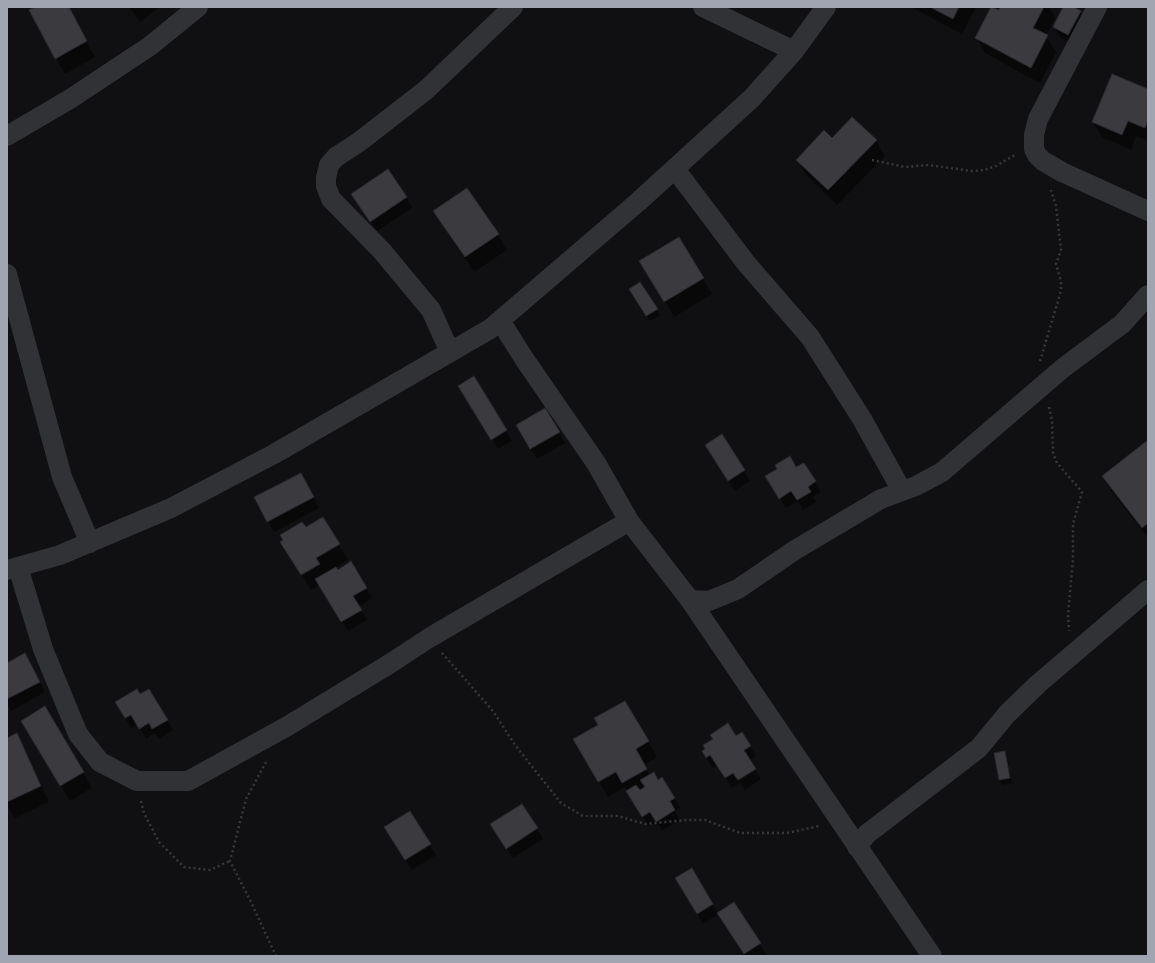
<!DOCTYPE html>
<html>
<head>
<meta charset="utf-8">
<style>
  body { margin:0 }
  #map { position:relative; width:1155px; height:963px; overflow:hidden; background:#101012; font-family:Poppins,sans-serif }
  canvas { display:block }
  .frame { position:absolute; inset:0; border:8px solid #a1a5b2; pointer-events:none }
</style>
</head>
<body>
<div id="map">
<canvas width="1155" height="963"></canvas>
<div class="frame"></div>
</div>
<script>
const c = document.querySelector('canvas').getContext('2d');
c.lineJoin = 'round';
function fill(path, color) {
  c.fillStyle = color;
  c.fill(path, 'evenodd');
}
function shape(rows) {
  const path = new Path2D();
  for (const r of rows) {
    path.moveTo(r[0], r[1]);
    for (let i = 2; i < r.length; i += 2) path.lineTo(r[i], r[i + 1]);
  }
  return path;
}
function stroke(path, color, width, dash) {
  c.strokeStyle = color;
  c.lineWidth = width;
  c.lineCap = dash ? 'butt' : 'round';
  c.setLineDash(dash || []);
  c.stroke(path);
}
fill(shape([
  [37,7,68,7,95,57,65,74,30,11],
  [129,7,160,7,140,22],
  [911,7,976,7,962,34],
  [992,7,999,11,1001,7,1049,7,1055,18,1046,36,1056,52,1040,83,985,53,976,38],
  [1065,7,1072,7,1080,11,1086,22,1074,45,1060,37,1054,27],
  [1148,90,1148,141,1136,136,1131,150,1102,137,1093,122],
  [832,140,876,141,885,156,837,205,806,175,797,160],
  [406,197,412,208,377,231,359,204],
  [434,212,498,235,507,250,474,272],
  [679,238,712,294,674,317,641,261],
  [640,283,660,315,650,321,633,294],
  [474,378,512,441,498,449,466,397],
  [545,409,565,443,537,459,517,426],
  [722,436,750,481,735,491,713,456],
  [1148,441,1148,538,1112,492,1103,476],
  [804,464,821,492,813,497,816,502,803,510,798,501,786,508,772,487],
  [306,484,319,508,274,532,255,498],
  [305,529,339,545,348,560,335,568,338,571,351,563,372,598,359,607,367,620,348,631,320,585,311,590,291,557],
  [7,664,31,665,45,692,11,711,7,704],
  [149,690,173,730,159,739,155,733,146,738,138,724,131,728,117,703,140,695],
  [625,702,657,757,644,765,650,776,657,781,662,778,680,808,675,811,680,820,662,831,657,822,649,826,625,787,608,797,574,739,599,725],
  [17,735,49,802,15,818,7,805,7,739],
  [32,736,83,772,92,788,70,801],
  [736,737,750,746,756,756,750,761,761,779,745,790,740,783,732,788,717,765,712,768,703,752],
  [1004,752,1007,757,1012,783,1002,785,1000,780,995,754],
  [409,812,436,855,412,870,391,838],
  [537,828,543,839,513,858,498,834],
  [691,870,718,914,733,903,766,954,763,956,745,956,719,914,703,924,676,879]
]), '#0007');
const building = shape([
  [35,7,69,7,87,41,55,59,29,10,35,7],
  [930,7,959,7,953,19,930,7],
  [991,7,999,10,1000,7,1044,7,1033,28,1048,35,1031,68,975,38,991,7],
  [1063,7,1074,7,1081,11,1068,35,1053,27,1063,7],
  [1112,74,1148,89,1148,121,1145,128,1128,121,1122,135,1092,122,1112,74],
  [852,117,877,140,828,190,796,160,824,130,832,138,852,117],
  [388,169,407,197,370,222,351,194,388,169],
  [467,188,499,234,465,257,433,211,467,188],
  [679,237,704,278,664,302,639,261,679,237],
  [640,282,658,309,646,316,629,289,640,282],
  [474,376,507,430,491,440,458,386,474,376],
  [545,408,560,432,530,449,516,425,545,408],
  [722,434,745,470,728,481,705,445,722,434],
  [1148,440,1148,523,1142,528,1102,476,1148,440],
  [790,456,796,467,804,463,816,481,808,487,811,492,797,500,791,491,779,499,765,476,777,469,775,465,790,456],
  [301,473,314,497,267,522,254,497,301,473],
  [323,517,340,544,316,558,320,564,301,575,280,542,283,540,280,535,302,522,306,527,323,517],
  [351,561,367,588,353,596,362,610,341,622,315,579,336,567,338,570,351,561],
  [25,653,40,682,7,699,7,663,25,653],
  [137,689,140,694,149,689,168,720,152,729,149,723,139,729,131,715,125,718,115,702,137,689],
  [625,701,649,741,636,749,647,769,622,783,616,772,598,782,573,739,598,725,594,718,625,701],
  [45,706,84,772,60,786,21,721,45,706],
  [728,723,736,736,742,732,751,746,744,750,756,769,738,780,733,773,725,778,710,755,706,758,702,751,705,749,703,745,713,739,710,735,728,723],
  [17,733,41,786,7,802,7,738,17,733],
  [1005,751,1010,778,999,780,994,753,1005,751],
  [654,772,658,780,662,777,675,798,670,801,675,810,656,822,650,812,642,817,626,791,636,785,640,790,645,787,640,780,654,772],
  [522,804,538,828,506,849,490,824,522,804],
  [410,811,431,844,405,860,384,827,410,811],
  [692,868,713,904,697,914,675,878,692,868],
  [734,902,761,943,744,954,717,913,734,902]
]);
fill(building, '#3a3a3f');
stroke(building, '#2a2a2e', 1);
stroke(shape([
  [872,160,905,167,928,165,972,171,984,170,996,166,1015,155],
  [1040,361,1061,291,1061,281,1056,264,1061,250,1056,206,1051,190],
  [1049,407,1052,420,1053,453,1057,463,1082,492,1073,524,1073,559,1068,615,1069,631],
  [442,653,493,711,515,745,561,803,583,816,618,816,645,824,686,820,705,820,740,833,787,833,819,826],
  [266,762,246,799,230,861,250,900,276,956],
  [141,801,144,813,159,842,184,867,210,870,230,861]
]), '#37383d', 2.5, [2, 3]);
stroke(shape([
  [703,7,794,51],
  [1097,7,1038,119,1034,135,1034,149,1037,155,1043,161,1062,172,1148,211],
  [7,136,70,99,150,46,198,7],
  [675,169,746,263,810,337,862,419,902,491],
  [7,274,62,477,90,543],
  [501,322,525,360,596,463,629,521,690,600,932,956],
  [450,352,431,310,382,251,331,199,326,186,326,178,329,165,336,157,359,142,426,90,513,7],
  [18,567,43,649,78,734,100,762,137,781,188,781,286,727,391,663,429,638,629,521],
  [7,570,60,555,171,508,274,454,490,329,638,202,752,98,794,51,826,7],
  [690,600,709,601,738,589,795,550,881,499,916,486,942,472,1063,368,1122,324,1148,295],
  [857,847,867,834,979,748,1007,714,1038,684,1148,590]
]), '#313236', 20);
</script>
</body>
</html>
